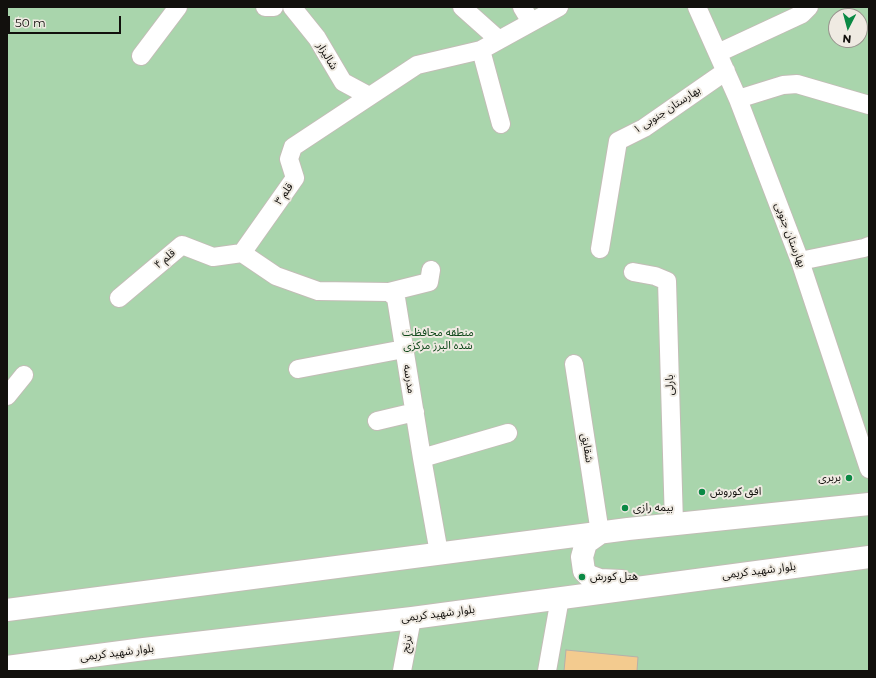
<!DOCTYPE html>
<html>
<head>
<meta charset="utf-8">
<style>
  body { margin:0 }
  #map { position:relative; width:876px; height:678px; overflow:hidden; background:#efeae2; font-family:Montserrat,sans-serif }
  canvas { display:block }
  .frame { position:absolute; inset:0; border:8px solid #12100d; pointer-events:none }
  .north { position:absolute; left:828px; top:8px; width:40px; height:40px; box-sizing:border-box; background:#efeae2; border:1px solid #97938d; border-radius:50%; rotate:186deg; font-size:11px; font-weight:700; line-height:16px; text-align:center; color:#12100d }
  .north::after { content:''; display:block; margin:auto; width:14px; height:18px; background:#0a8944; clip-path:polygon(50% 0,100% 100%,50% 72%,0 100%) }
  .scale { position:absolute; left:8px; top:16px; width:113px; height:18px; box-sizing:border-box; border:2px solid #12100d; border-top:0; padding-left:5px; font-size:12px; line-height:14px; white-space:nowrap; color:#12100d; -webkit-text-stroke:3px #efeae2; paint-order:stroke }
</style>
</head>
<body>
<div id="map">
<canvas width="876" height="678"></canvas>
<div class="frame"></div>
<div class="north">N</div>
<div class="scale">50 m</div>
</div>
<script>
const c = document.querySelector('canvas').getContext('2d');
c.lineJoin = 'round';
function fill(path, color) {
  c.fillStyle = color;
  c.fill(path, 'evenodd');
}
function shape(rows) {
  const path = new Path2D();
  for (const r of rows) {
    path.moveTo(r[0], r[1]);
    for (let i = 2; i < r.length; i += 2) path.lineTo(r[i], r[i + 1]);
  }
  return path;
}
function stroke(path, color, width, dash) {
  c.strokeStyle = color;
  c.lineWidth = width;
  c.lineCap = dash ? 'butt' : 'round';
  c.setLineDash(dash || []);
  c.stroke(path);
}
function drawText(font, color, halo, rows, align = 'center') {
  c.font = font + ' Montserrat,"Noto Sans Arabic",sans-serif';
  c.lineWidth = 4;
  c.setLineDash([]);
  c.textBaseline = 'middle';
  c.strokeStyle = halo;
  c.fillStyle = color;
  for (const [text, x, y, turn = 0] of rows) {
    c.save();
    c.translate(x, y);
    c.rotate((+turn || 0) * Math.PI / 180);
    c.textAlign = isNaN(turn) ? turn : align;
    if (halo) c.strokeText(text, 0, 0);
    c.fillText(text, 0, 0);
    c.restore();
  }
}
fill(shape([
  [7,7,869,7,869,671,7,671],
  [836,16,860,16,860,40,836,40]
]), '#a9d5ac');
const building = shape([
  [566,650,638,657,637,671,564,671,566,650]
]);
fill(building, '#f3cb8f');
stroke(building, '#b6b1aa', 1);
const minor = shape([
  [265,7,274,7],
  [292,7,317,38,343,82,369,96],
  [462,7,499,40],
  [522,7,531,22],
  [697,7,738,99,800,261,869,469],
  [481,50,501,124],
  [718,53,802,14,809,7],
  [141,56,178,7],
  [738,99,783,85,797,84,869,105],
  [600,249,618,141,644,128,726,71],
  [242,253,295,178,289,159,293,147,417,65,481,50,559,7],
  [242,253,276,276,318,291,389,292,396,298,422,458,439,553],
  [800,261,864,248,869,246],
  [633,272,655,276,667,281,674,524],
  [389,292,429,282,431,270],
  [119,298,182,245,213,257,242,253],
  [574,364,600,533],
  [298,369,404,349],
  [7,396,24,375],
  [377,421,415,412],
  [422,458,508,433],
  [402,671,412,618],
  [547,671,560,598]
]);
const major = shape([
  [600,533,586,543,582,557,584,571,589,576,600,580,621,581],
  [7,610,628,529,869,504],
  [7,667,144,649,412,618,869,557]
]);
stroke(minor, '#c2bdb6', 20);
stroke(major, '#c2bdb6', 24);
stroke(minor, '#fff', 18);
stroke(major, '#fff', 22);
for (const [x, y, r, color] of [
  [849,478,4,"#0a8944"],
  [702,492,4,"#0a8944"],
  [625,508,4,"#0a8944"],
  [582,577,4,"#0a8944"]
]) {
  const dot = new Path2D();
  dot.arc(x, y, r, 0, 2 * Math.PI);
  c.fillStyle = color;
  c.fill(dot);
  stroke(dot, '#efeae2', 1.5);
}
drawText('11px', '#12100d', '#efeae2', [
  ["شالیزار",327,56,59],
  ["بهارستان جنوبی ۱",667,110,-33],
  ["قلم ۳",284,194,-55],
  ["بهارستان جنوبی",790,235,69],
  ["قلم ۴",165,259,-40],
  ["مدرسه",409,379,81],
  ["بارلی",670,385,-92],
  ["شقایق",587,448,81],
  ["بلوار شهید کریمی",759,571,-7],
  ["بلوار شهید کریمی",438,614,-7],
  ["ترنج",407,644,-79],
  ["بلوار شهید کریمی",117,653,-7]
]);
drawText('11px', '#0d4719', '#efeae2', [
  ["منطقه محافظت",438,333],
  ["شده البرز مرکزی",438,346]
]);
drawText('11px', '#12100d', '#efeae2', [
  ["بربری",841,478,"right"],
  ["افق کوروش",710,492],
  ["بیمه رازی",633,508],
  ["هتل کورش",590,577]
], 'left');
</script>
</body>
</html>
